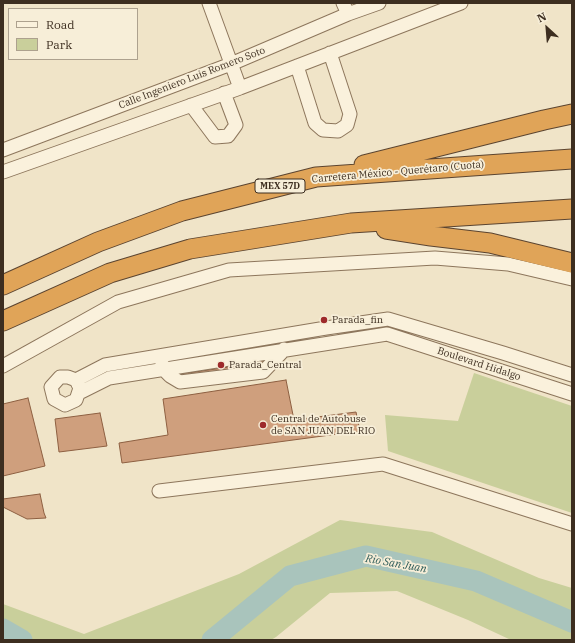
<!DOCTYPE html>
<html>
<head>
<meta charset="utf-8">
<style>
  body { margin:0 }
  #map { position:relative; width:575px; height:643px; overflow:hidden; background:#f0e4c8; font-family:"IBM Plex Serif",serif }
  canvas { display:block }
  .frame { position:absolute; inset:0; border:4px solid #3d2e20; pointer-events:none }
  .legend { position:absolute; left:8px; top:8px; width:130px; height:52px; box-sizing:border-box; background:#f7eed8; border:1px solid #ada18e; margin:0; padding:5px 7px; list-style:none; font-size:12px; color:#3d2e20 }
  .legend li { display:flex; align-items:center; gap:8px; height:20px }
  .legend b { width:20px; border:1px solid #ada18e }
  .north { position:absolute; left:527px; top:8px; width:40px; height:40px; -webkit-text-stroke:3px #f7eed8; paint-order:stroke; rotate:334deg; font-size:11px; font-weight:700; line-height:16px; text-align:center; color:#3d2e20 }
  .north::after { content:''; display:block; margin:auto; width:14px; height:18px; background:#3d2e20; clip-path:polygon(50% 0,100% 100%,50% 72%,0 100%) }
</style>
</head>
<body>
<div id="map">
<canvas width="575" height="643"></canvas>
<div class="frame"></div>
<ul class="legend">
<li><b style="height:5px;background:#faf1dc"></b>Road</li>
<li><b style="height:11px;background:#c9cf9b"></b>Park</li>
</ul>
<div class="north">N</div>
</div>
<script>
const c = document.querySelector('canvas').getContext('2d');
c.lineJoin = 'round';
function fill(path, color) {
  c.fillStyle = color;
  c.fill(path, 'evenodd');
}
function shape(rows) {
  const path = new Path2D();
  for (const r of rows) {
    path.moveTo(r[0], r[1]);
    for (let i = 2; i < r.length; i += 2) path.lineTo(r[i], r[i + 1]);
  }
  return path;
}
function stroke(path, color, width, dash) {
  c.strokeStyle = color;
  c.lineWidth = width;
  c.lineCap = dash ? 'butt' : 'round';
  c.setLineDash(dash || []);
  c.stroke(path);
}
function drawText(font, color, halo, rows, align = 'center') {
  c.font = font + ' "IBM Plex Serif",serif';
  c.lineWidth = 3.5;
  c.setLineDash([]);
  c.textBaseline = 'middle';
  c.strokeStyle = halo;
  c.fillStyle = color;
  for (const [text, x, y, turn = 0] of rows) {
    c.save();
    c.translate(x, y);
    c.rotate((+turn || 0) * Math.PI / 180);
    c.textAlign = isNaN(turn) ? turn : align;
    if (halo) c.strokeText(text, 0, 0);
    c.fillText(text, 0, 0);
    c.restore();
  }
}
fill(shape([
  [474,373,572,406,572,513,388,451,385,415,458,421],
  [340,520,432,532,539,578,572,588,572,640,511,640,468,620,397,591,330,593,276,637,271,640,3,640,3,604,84,634,239,574]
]), '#c9cf9b');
stroke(shape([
  [3,629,22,640],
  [212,640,290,576,366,556,476,581,572,622]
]), '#a9c4bc', 21);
const building = shape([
  [264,354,272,354,261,368,187,376,181,373,175,368,182,367,188,373,257,363,264,354],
  [286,380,294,420,356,412,360,431,122,463,119,443,168,435,163,399,286,380],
  [28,398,45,466,3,476,3,404,28,398],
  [100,413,107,446,59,452,55,419,100,413],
  [40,494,44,513,46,518,27,519,3,507,3,499,40,494]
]);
fill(building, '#cf9f7d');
stroke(building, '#8d5f41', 1);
const minor = shape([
  [209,3,240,88],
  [343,3,348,14],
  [297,66,315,123,323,130,338,131,347,125,350,114,330,53],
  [191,105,215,137,228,136,236,125,224,93],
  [3,150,231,64,348,14,379,3],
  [3,172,240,88,461,3],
  [162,363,163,369,170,376,180,382,263,372,283,351,284,349],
  [3,366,118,302,229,270,435,258,508,264,572,279],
  [60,377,68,377,76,380,80,388,76,400,65,405,54,399,51,387,60,377],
  [76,380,105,365,326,328,388,319,503,353,572,375],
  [79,393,109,378,387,334,572,394],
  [159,491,383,464,572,524]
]);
const highway = shape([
  [364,165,544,120,572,114],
  [386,229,431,236,490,243,572,263],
  [3,285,98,242,182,211,316,177,572,159],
  [3,321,110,273,190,249,351,223,572,209]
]);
stroke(minor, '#8d765c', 15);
stroke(highway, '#5b4430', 21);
stroke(minor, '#faf1dc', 13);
stroke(highway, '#e0a458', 19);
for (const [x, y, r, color] of [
  [324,320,4,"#9e2a2b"],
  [221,365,4,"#9e2a2b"],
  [263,425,4,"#9e2a2b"]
]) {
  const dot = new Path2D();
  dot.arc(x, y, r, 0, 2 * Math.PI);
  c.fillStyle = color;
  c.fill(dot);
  stroke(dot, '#f7eed8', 1.5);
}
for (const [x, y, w] of [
  [280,186,50]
]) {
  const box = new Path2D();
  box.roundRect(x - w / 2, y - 7, w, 14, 3);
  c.fillStyle = '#f7eed8';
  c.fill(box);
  stroke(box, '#3d2e20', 1);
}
drawText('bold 9px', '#3d2e20', null, [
  ["MEX 57D",280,186]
]);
drawText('10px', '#3d2e20', '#f7eed8', [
  ["Calle Ingeniero Luis Romero Soto",192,78,-21],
  ["Carretera México - Querétaro (Cuota)",398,172,-5],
  ["Boulevard Hidalgo",479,364,18]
]);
drawText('10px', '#3d2e20', '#f7eed8', [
  ["Parada_fin",332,320],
  ["Parada_Central",229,365],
  ["Central de Autobuse",271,419],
  ["de SAN JUAN DEL RIO",271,431]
], 'left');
drawText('italic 11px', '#2f5d5a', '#f7eed8', [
  ["Rio San Juan",396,564,10]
]);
</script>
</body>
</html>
